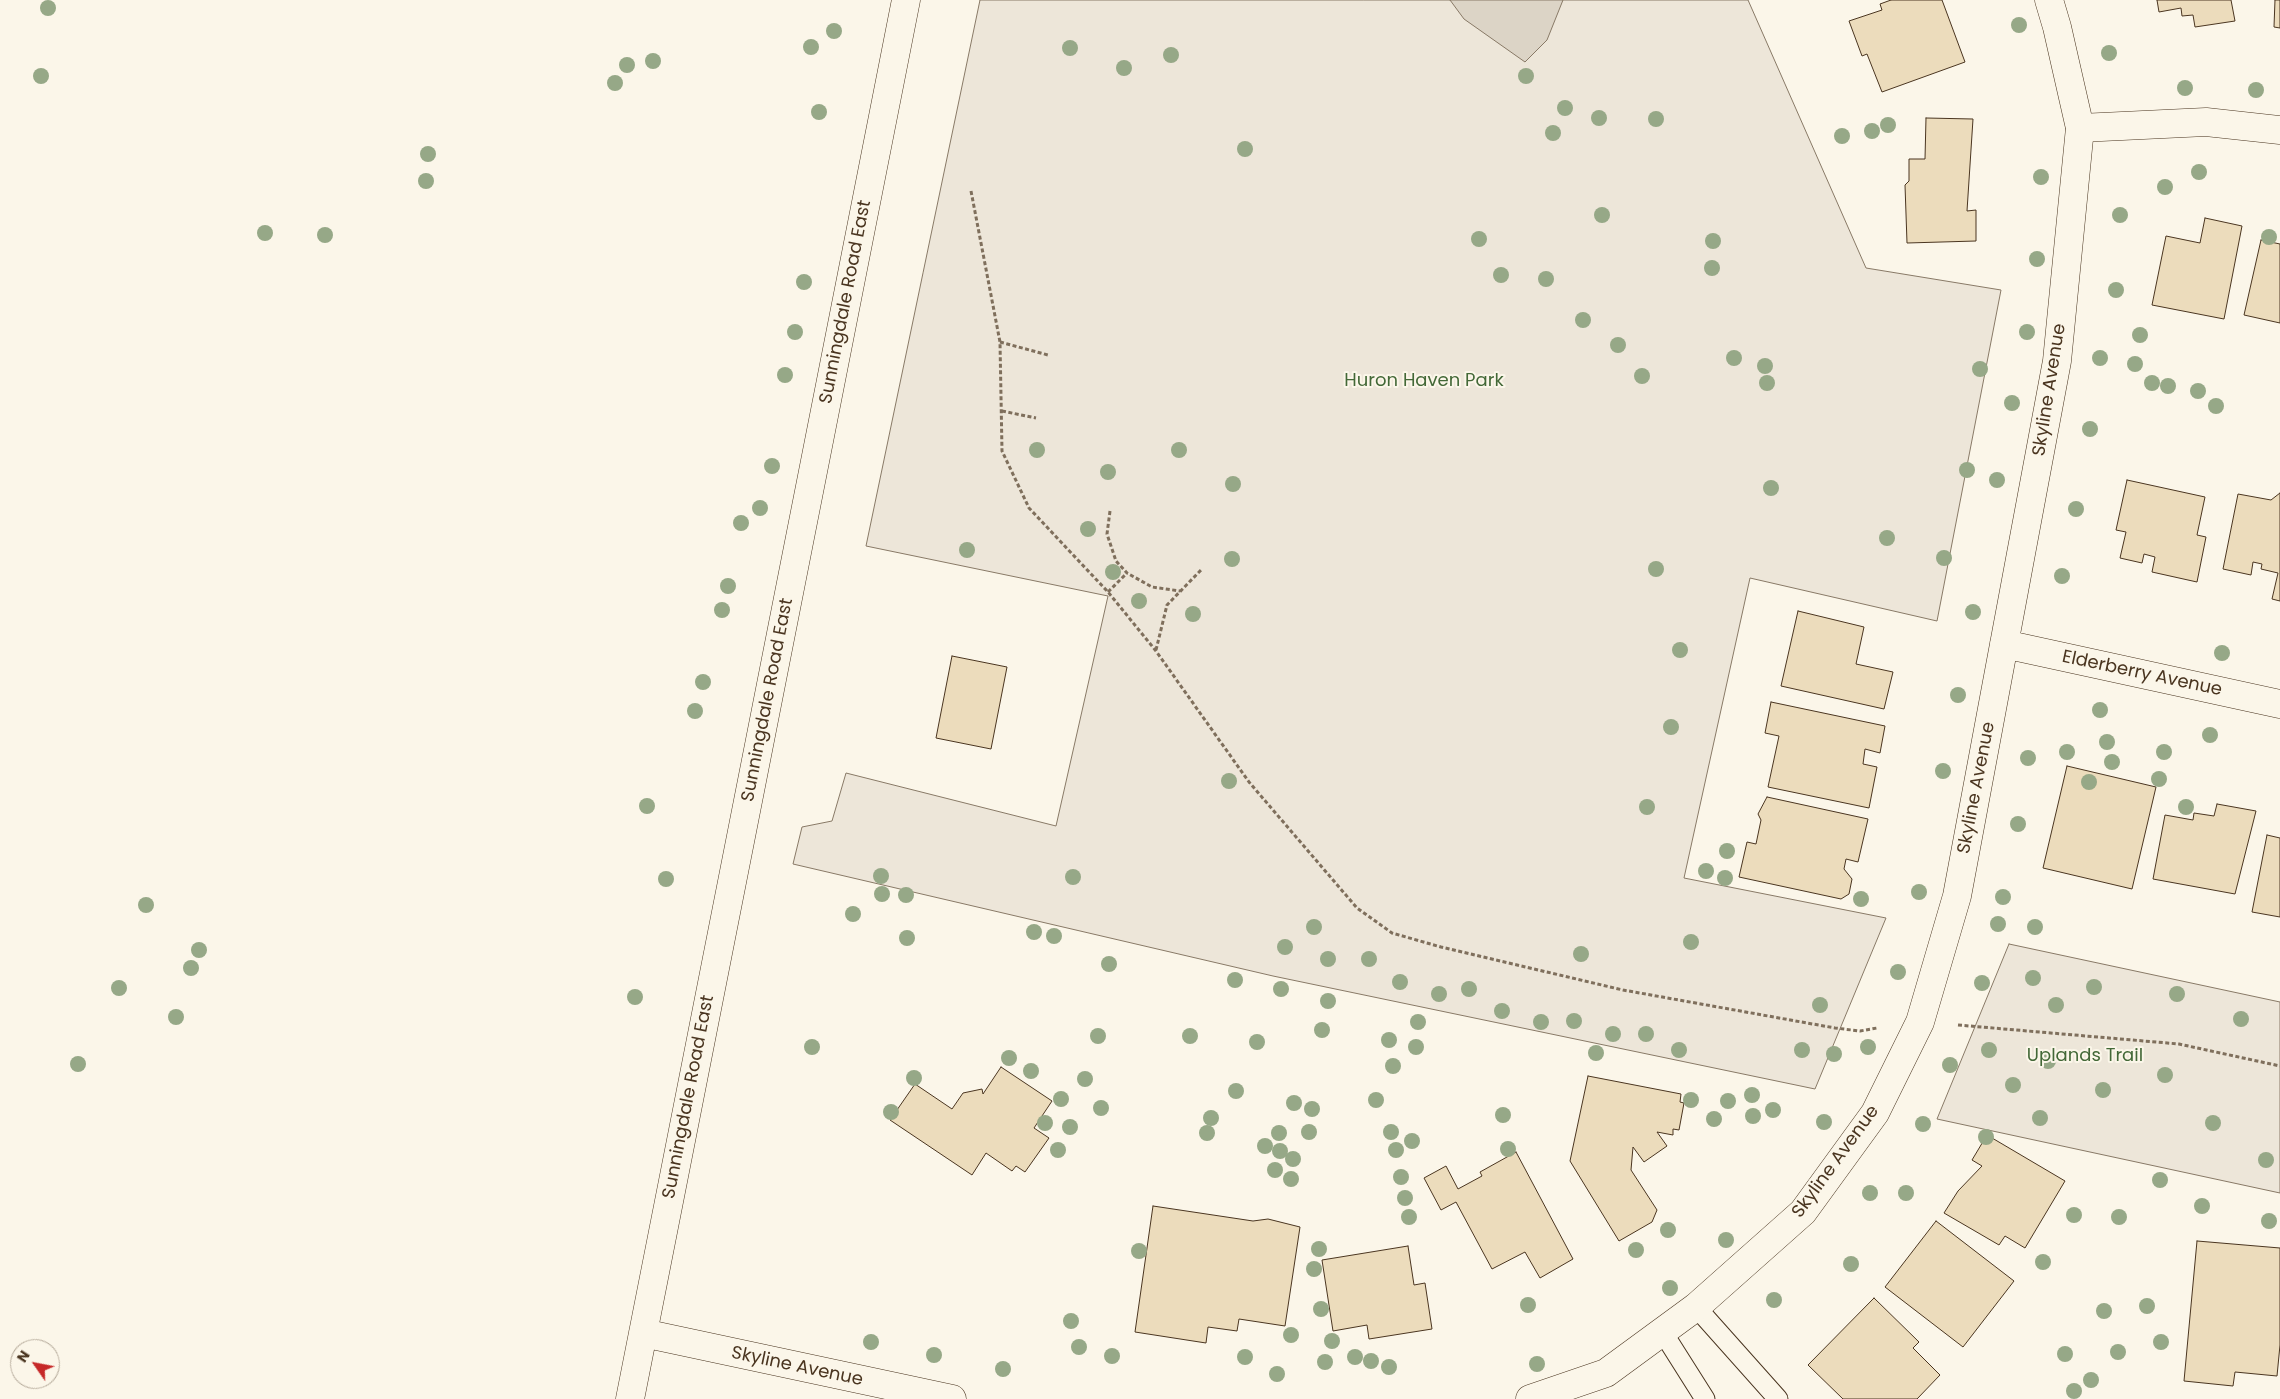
<!DOCTYPE html>
<html>
<head>
<meta charset="utf-8">
<style>
  body { margin:0 }
  #map { position:relative; width:2280px; height:1399px; overflow:hidden; background:#fbf6e9; font-family:Poppins,sans-serif }
  canvas { display:block }
  .north { position:absolute; left:10px; top:1339px; width:50px; height:50px; box-sizing:border-box; background:#fbf6e9; border:1px solid #b4a999; border-radius:50%; rotate:303deg; font-size:14px; font-weight:700; line-height:20px; text-align:center; color:#4a3520 }
  .north::after { content:''; display:block; margin:auto; width:18px; height:22px; background:#c62828; clip-path:polygon(50% 0,100% 100%,50% 72%,0 100%) }
</style>
</head>
<body>
<div id="map">
<canvas width="2280" height="1399"></canvas>
<div class="north">N</div>
</div>
<script>
const c = document.querySelector('canvas').getContext('2d');
c.lineJoin = 'round';
function fill(path, color) {
  c.fillStyle = color;
  c.fill(path, 'evenodd');
}
function shape(rows) {
  const path = new Path2D();
  for (const r of rows) {
    path.moveTo(r[0], r[1]);
    for (let i = 2; i < r.length; i += 2) path.lineTo(r[i], r[i + 1]);
  }
  return path;
}
function stroke(path, color, width, dash) {
  c.strokeStyle = color;
  c.lineWidth = width;
  c.lineCap = dash ? 'butt' : 'round';
  c.setLineDash(dash || []);
  c.stroke(path);
}
function drawText(font, color, halo, rows, align = 'center') {
  c.font = font + ' Poppins,sans-serif';
  c.lineWidth = 4;
  c.setLineDash([]);
  c.textBaseline = 'middle';
  c.strokeStyle = halo;
  c.fillStyle = color;
  for (const [text, x, y, turn = 0] of rows) {
    c.save();
    c.translate(x, y);
    c.rotate((+turn || 0) * Math.PI / 180);
    c.textAlign = isNaN(turn) ? turn : align;
    if (halo) c.strokeText(text, 0, 0);
    c.fillText(text, 0, 0);
    c.restore();
  }
}
const green = shape([
  [980,0,1748,0,1866,268,2001,290,1937,621,1750,578,1684,878,1886,918,1815,1089,1273,976,793,864,802,827,832,821,846,773,1056,826,1108,596,866,546,980,0],
  [2009,944,2280,1002,2280,1193,1937,1119,2009,944]
]);
fill(green, '#ede6d9');
stroke(green, '#887966', 1);
const water = shape([
  [1450,0,1563,0,1547,40,1525,62,1464,19,1450,0]
]);
fill(water, '#dcd4c6');
stroke(water, '#887966', 1);
const building = shape([
  [1891,0,1942,0,1965,62,1882,92,1867,54,1862,56,1849,21,1882,10,1880,4,1891,0],
  [2157,0,2231,0,2235,21,2195,27,2193,15,2182,16,2181,8,2159,12,2157,0],
  [2275,0,2280,0,2280,28,2274,27,2275,0],
  [1926,118,1973,119,1967,211,1976,210,1976,241,1907,243,1905,185,1909,181,1909,159,1925,159,1926,118],
  [2205,218,2242,226,2224,319,2152,305,2166,236,2200,243,2205,218],
  [2261,240,2280,244,2280,323,2244,315,2261,240],
  [2127,480,2205,497,2197,535,2206,537,2197,582,2152,572,2155,557,2144,554,2142,563,2120,558,2126,532,2116,530,2127,480],
  [2280,493,2280,601,2272,599,2278,573,2261,569,2262,564,2253,562,2251,575,2223,569,2238,494,2271,500,2280,493],
  [1798,611,1864,627,1856,664,1893,672,1884,709,1781,686,1798,611],
  [952,656,1007,667,991,749,936,738,952,656],
  [1771,702,1885,726,1880,753,1865,749,1863,764,1877,767,1869,808,1768,787,1779,736,1765,733,1771,702],
  [2067,766,2156,787,2132,889,2043,868,2067,766],
  [1767,797,1868,819,1858,862,1846,859,1844,869,1852,879,1849,894,1841,899,1739,877,1747,842,1756,844,1761,820,1758,814,1767,797],
  [2217,804,2256,811,2235,894,2153,879,2165,815,2193,820,2194,813,2214,816,2217,804],
  [2267,835,2280,838,2280,917,2252,912,2267,835],
  [1001,1067,1052,1101,1034,1128,1049,1138,1025,1172,1016,1166,1012,1171,986,1153,972,1175,890,1120,915,1084,952,1109,963,1093,982,1089,983,1094,1001,1067],
  [1588,1076,1681,1094,1680,1102,1684,1103,1679,1130,1673,1129,1673,1135,1657,1132,1667,1146,1644,1162,1633,1147,1631,1170,1657,1210,1652,1222,1619,1241,1570,1161,1588,1076],
  [1987,1135,2065,1181,2025,1248,2005,1236,1999,1245,1944,1213,1958,1191,1982,1166,1972,1160,1987,1135],
  [1516,1152,1573,1259,1540,1278,1525,1252,1492,1269,1456,1202,1441,1210,1424,1178,1446,1166,1458,1189,1482,1176,1480,1172,1516,1152],
  [1153,1206,1253,1221,1268,1219,1300,1227,1285,1326,1239,1319,1237,1331,1208,1327,1206,1343,1135,1332,1153,1206],
  [1936,1221,2014,1281,1963,1347,1885,1287,1936,1221],
  [2197,1241,2280,1248,2280,1345,2277,1376,2235,1372,2233,1386,2184,1381,2197,1241],
  [1408,1246,1414,1285,1425,1283,1432,1329,1369,1339,1367,1325,1333,1331,1322,1260,1408,1246],
  [1874,1298,1919,1342,1913,1348,1940,1375,1917,1399,1843,1399,1808,1365,1874,1298]
]);
fill(building, '#ecdcbc');
stroke(building, '#4a3520', 1);
const lane = shape([
  [1696,1307,1778,1399],
  [1662,1331,1705,1399]
]);
const street = shape([
  [2080,128,2206,122,2280,130]
]);
const secondary = shape([
  [2004,644,2280,704],
  [643,1333,952,1399],
  [630,1399,906,0],
  [1530,1399,1606,1373,1696,1307,1803,1212,1875,1113,1920,1022,1957,896,2057,361,2080,128,2057,27,2049,0]
]);
stroke(lane, '#4a3520', 21);
stroke(street, '#4a3520', 29);
stroke(secondary, '#4a3520', 29);
stroke(shape([
  [971,191,1000,342,1002,451,1029,508,1108,592,1156,651,1249,782,1357,908,1392,933,1441,947,1623,990,1835,1028,1860,1031,1877,1028],
  [1000,342,1048,355],
  [1002,411,1036,418],
  [1110,511,1107,534,1116,561,1127,573,1152,587,1180,591],
  [1108,592,1127,573],
  [1156,650,1167,605,1201,570],
  [1958,1025,2179,1044,2280,1066]
]), '#7f6f5c', 3, [4, 2.5]);
stroke(lane, '#fbf6e9', 19);
stroke(street, '#fbf6e9', 28);
stroke(secondary, '#fbf6e9', 28);
c.fillStyle = '#96a887';
for (const [x, y] of [
  [48,8],
  [2019,25],
  [834,31],
  [811,47],
  [1070,48],
  [2109,53],
  [1171,55],
  [653,61],
  [627,65],
  [1124,68],
  [41,76],
  [1526,76],
  [615,83],
  [2185,88],
  [2256,90],
  [1565,108],
  [819,112],
  [1599,118],
  [1656,119],
  [1888,125],
  [1872,131],
  [1553,133],
  [1842,136],
  [1245,149],
  [428,154],
  [2199,172],
  [2041,177],
  [426,181],
  [2165,187],
  [1602,215],
  [2120,215],
  [265,233],
  [325,235],
  [2269,237],
  [1479,239],
  [1713,241],
  [2037,259],
  [1712,268],
  [1501,275],
  [1546,279],
  [804,282],
  [2116,290],
  [1583,320],
  [795,332],
  [2027,332],
  [2140,335],
  [1618,345],
  [1734,358],
  [2100,358],
  [2135,364],
  [1765,366],
  [1980,369],
  [785,375],
  [1642,376],
  [1767,383],
  [2152,383],
  [2168,386],
  [2198,391],
  [2012,403],
  [2216,406],
  [2090,429],
  [1037,450],
  [1179,450],
  [772,466],
  [1967,470],
  [1108,472],
  [1997,480],
  [1233,484],
  [1771,488],
  [760,508],
  [2076,509],
  [741,523],
  [1088,529],
  [1887,538],
  [967,550],
  [1944,558],
  [1232,559],
  [1656,569],
  [1113,572],
  [2062,576],
  [728,586],
  [1139,601],
  [722,610],
  [1973,612],
  [1193,614],
  [1680,650],
  [2222,653],
  [703,682],
  [1958,695],
  [2100,710],
  [695,711],
  [1671,727],
  [2210,735],
  [2107,742],
  [2067,752],
  [2164,752],
  [2028,758],
  [2112,762],
  [1943,771],
  [2159,779],
  [1229,781],
  [2089,782],
  [647,806],
  [1647,807],
  [2186,807],
  [2018,824],
  [1727,851],
  [1706,871],
  [881,876],
  [1073,877],
  [1725,878],
  [666,879],
  [1919,892],
  [882,894],
  [906,895],
  [2003,897],
  [1861,899],
  [146,905],
  [853,914],
  [1998,924],
  [1314,927],
  [2035,927],
  [1034,932],
  [1054,936],
  [907,938],
  [1691,942],
  [1285,947],
  [199,950],
  [1581,954],
  [1328,959],
  [1369,959],
  [1109,964],
  [191,968],
  [1898,972],
  [2033,978],
  [1235,980],
  [1400,982],
  [1982,983],
  [2094,987],
  [119,988],
  [1281,989],
  [1469,989],
  [1439,994],
  [2177,994],
  [635,997],
  [1328,1001],
  [1820,1005],
  [2056,1005],
  [1502,1011],
  [176,1017],
  [2241,1019],
  [1574,1021],
  [1418,1022],
  [1541,1022],
  [1322,1030],
  [1613,1034],
  [1646,1034],
  [1098,1036],
  [1190,1036],
  [1389,1040],
  [1257,1042],
  [812,1047],
  [1416,1047],
  [1868,1047],
  [1679,1050],
  [1802,1050],
  [1989,1050],
  [1596,1053],
  [1834,1054],
  [1009,1058],
  [2048,1061],
  [78,1064],
  [1950,1065],
  [1393,1066],
  [1031,1071],
  [2165,1075],
  [914,1078],
  [1085,1079],
  [2013,1085],
  [2103,1090],
  [1236,1091],
  [1752,1095],
  [1061,1099],
  [1376,1100],
  [1691,1100],
  [1728,1101],
  [1294,1103],
  [1101,1108],
  [1312,1109],
  [1773,1110],
  [891,1112],
  [1503,1115],
  [1753,1116],
  [1211,1118],
  [2040,1118],
  [1714,1119],
  [1824,1122],
  [1045,1123],
  [2213,1123],
  [1923,1124],
  [1070,1127],
  [1309,1132],
  [1391,1132],
  [1207,1133],
  [1279,1133],
  [1986,1137],
  [1412,1141],
  [1265,1146],
  [1508,1149],
  [1058,1150],
  [1396,1150],
  [1280,1151],
  [1293,1159],
  [2266,1160],
  [1275,1170],
  [1401,1177],
  [1291,1179],
  [2160,1180],
  [1870,1193],
  [1906,1193],
  [1405,1198],
  [2202,1206],
  [2074,1215],
  [1409,1217],
  [2119,1217],
  [2269,1221],
  [1668,1230],
  [1726,1240],
  [1319,1249],
  [1636,1250],
  [1139,1251],
  [2043,1262],
  [1851,1264],
  [1314,1269],
  [1670,1288],
  [1774,1300],
  [1528,1305],
  [2147,1306],
  [1321,1309],
  [2104,1311],
  [1071,1321],
  [1291,1335],
  [1332,1341],
  [871,1342],
  [2161,1342],
  [1079,1347],
  [2118,1352],
  [2065,1354],
  [934,1355],
  [1112,1356],
  [1245,1357],
  [1355,1357],
  [1371,1361],
  [1325,1362],
  [1537,1364],
  [1389,1367],
  [1003,1369],
  [1277,1374],
  [2091,1380],
  [2074,1391]
]) {
  c.beginPath();
  c.arc(x, y, 8, 0, 2 * Math.PI);
  c.fill();
}
drawText('18px', '#4a3520', '#fbf6e9', [
  ["Sunningdale Road East",846,302,-79],
  ["Skyline Avenue",2050,390,-81],
  ["Elderberry Avenue",2142,674,12],
  ["Sunningdale Road East",768,700,-79],
  ["Skyline Avenue",1977,788,-79],
  ["Sunningdale Road East",689,1097,-79],
  ["Skyline Avenue",1836,1162,-54],
  ["Skyline Avenue",797,1367,12]
]);
drawText('18px', '#436837', '#fbf6e9', [
  ["Huron Haven Park",1424,381],
  ["Uplands Trail",2085,1056]
]);
</script>
</body>
</html>
